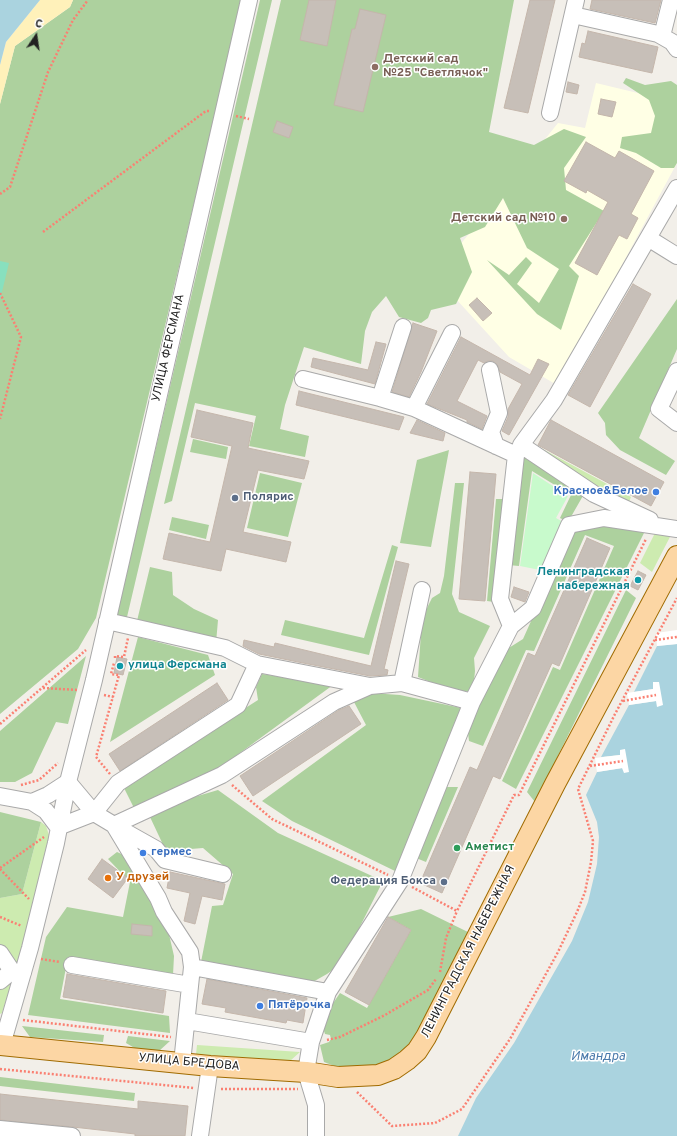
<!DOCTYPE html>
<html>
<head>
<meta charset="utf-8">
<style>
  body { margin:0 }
  #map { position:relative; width:677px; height:1136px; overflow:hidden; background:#f2efe9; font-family:Overpass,sans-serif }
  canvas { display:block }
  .north { position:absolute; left:16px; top:16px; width:40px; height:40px; -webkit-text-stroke:3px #fff; paint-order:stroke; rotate:13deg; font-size:11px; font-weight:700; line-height:16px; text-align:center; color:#222 }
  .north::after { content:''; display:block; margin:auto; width:14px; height:18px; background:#222; clip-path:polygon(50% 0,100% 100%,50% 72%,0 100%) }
</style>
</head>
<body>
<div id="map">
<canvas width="677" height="1136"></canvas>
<div class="north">С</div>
</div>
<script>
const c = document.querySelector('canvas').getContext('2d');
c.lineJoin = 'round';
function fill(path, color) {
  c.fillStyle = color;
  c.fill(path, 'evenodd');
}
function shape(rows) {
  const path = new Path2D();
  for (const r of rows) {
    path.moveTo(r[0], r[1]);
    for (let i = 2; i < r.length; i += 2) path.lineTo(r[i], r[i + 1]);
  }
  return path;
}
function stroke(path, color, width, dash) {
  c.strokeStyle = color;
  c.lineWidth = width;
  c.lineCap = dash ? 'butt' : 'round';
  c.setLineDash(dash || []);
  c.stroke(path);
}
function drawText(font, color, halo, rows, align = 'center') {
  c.font = font + ' Overpass,sans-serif';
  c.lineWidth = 3;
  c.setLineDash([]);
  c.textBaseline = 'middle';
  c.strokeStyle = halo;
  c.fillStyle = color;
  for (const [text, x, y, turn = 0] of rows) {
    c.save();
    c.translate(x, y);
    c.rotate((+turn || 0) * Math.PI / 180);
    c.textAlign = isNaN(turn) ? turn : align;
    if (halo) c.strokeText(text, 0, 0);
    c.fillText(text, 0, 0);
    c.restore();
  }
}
fill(shape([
  [596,83,646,95,677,109,677,163,557,385,509,357,435,276,558,123,585,128]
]), '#ffffe5');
fill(shape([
  [539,447,631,497,629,502,624,502,539,454],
  [656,531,672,533,652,572,640,563],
  [41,822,46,826,49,835,21,953,2,1013,0,1014,0,898,22,894],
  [197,1045,300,1052,290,1061,196,1054]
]), '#cdebb0');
fill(shape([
  [73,0,242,0,96,618,78,649,0,714,0,104,15,46,70,7],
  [260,0,272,0,127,617,117,615],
  [281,0,514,0,489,132,534,145,564,129,586,137,564,168,566,190,604,211,569,266,579,276,561,330,537,314,487,260,509,275,526,257,532,263,517,284,539,303,559,269,527,248,503,198,485,227,460,238,472,272,456,304,431,310,428,318,421,323,399,317,386,296,372,312,365,331,361,364,304,347,285,405,280,429,309,436,305,457,249,446,256,416,195,403,172,501,164,504],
  [626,78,645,85,671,81,677,85,677,163,674,168,661,168,636,153,620,148,622,137,651,133,655,116,649,100,623,83],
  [677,299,677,349,639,438,675,461,666,475,620,450,606,435,605,423,598,413],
  [193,439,228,447,226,459,190,452],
  [449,450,431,547,400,543,417,460],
  [525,453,584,494,568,522,560,518,571,495,532,471,519,566,508,565,520,465],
  [260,473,302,483,288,537,247,528],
  [455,483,464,483,452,594,459,612,490,626,474,658,475,671,473,691,453,691,418,677,422,618,432,598,440,593,444,576],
  [496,499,503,499,494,602,487,601],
  [172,517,209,525,206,539,169,530],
  [603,524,645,531,516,789,502,781,553,667,560,670,614,546,585,535,534,651,526,650,483,746,469,741,467,725,504,651,523,639,571,532],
  [392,545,398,547,369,655,281,635,285,620,364,638],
  [150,567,172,572,173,595,194,609,218,620,216,643,136,625],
  [626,590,636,598,535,802,527,792],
  [138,637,208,655,215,675,110,742],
  [86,656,68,724,56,722,32,773,15,782,0,782,0,731],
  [262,674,333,685,218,769,135,810,123,786,258,700,256,687],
  [371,693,400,695,466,709,395,871,292,821,262,801,366,725,354,702],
  [446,787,458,787,426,862,416,858],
  [218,790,278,833,383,881,341,964,327,974,311,983,201,962,212,906,223,905,233,874,203,848,166,851,150,817,191,798],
  [0,812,41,822,22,894,0,898],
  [117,852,128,857,168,930,174,956,173,975,68,957,60,999,169,1016,170,1033,28,1015,46,937,67,907,123,917,130,882,108,859],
  [421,909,472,934,415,1041,391,1060,375,1065,337,1067,324,1062,320,1045,329,1042,331,1039,330,1035,325,1034,322,1025,325,1015,340,993,367,1008,411,930,388,917],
  [22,1026,104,1035,103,1042,30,1037],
  [128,1036,170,1041,159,1051,138,1050,126,1043],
  [0,1077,135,1093,134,1101,0,1086]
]), '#add19e');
fill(shape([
  [40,0,73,0,70,7,15,46,0,104,0,65,6,42]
]), '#fff1ba');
fill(shape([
  [533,473,568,496,556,518,565,523,540,570,520,566]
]), '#c8facc');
fill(shape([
  [0,261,9,263,0,300]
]), '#88e0be');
fill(shape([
  [0,0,40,0,6,42,0,65],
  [677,644,677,1136,458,1136,476,1098,514,1043,572,941,588,902,597,864,599,837,597,822,586,795,597,772,623,768,620,755,601,757,629,705,656,701,654,689,634,692,657,646]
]), '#aad3df');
fill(shape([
  [677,630,677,644,657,646,656,633],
  [653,682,659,682,663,705,657,707,656,701,629,705,627,693,653,689],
  [625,749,629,772,624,773,622,768,597,772,595,758,620,755,620,750]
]), '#fff');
const building = shape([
  [309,0,336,0,327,46,300,40,309,0],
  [530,0,555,0,528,113,504,108,530,0],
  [592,0,661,0,655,23,590,9,592,0],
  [360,9,386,15,363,112,334,105,352,29,355,29,360,9],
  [588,31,658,47,652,73,579,57,582,43,585,44,588,31],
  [568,82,579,85,577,94,566,92,568,82],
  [601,99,616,102,612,117,598,114,601,99],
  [277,121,293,127,289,138,273,132,277,121],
  [586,142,615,158,619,151,654,171,631,214,638,218,627,239,619,235,597,275,575,263,608,202,587,190,586,193,564,181,586,142],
  [633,284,651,294,590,407,568,395,633,284],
  [477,298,492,313,483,321,469,305,477,298],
  [413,323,437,331,421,372,409,397,392,392,413,323],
  [461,337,530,375,538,359,549,364,509,435,502,431,508,417,508,409,522,384,500,372,497,364,493,361,488,361,484,363,478,360,457,401,487,416,482,429,467,422,467,420,427,404,461,337],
  [376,342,386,344,375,384,311,367,313,358,368,370,376,342],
  [299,391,388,413,404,417,399,430,296,405,299,391],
  [197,410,253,423,248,448,309,461,304,479,258,470,243,532,291,542,286,562,226,549,221,571,163,559,169,533,210,542,232,446,191,437,197,410],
  [417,420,445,433,443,441,410,433,417,420],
  [551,420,664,482,651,506,538,445,551,420],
  [470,472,496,474,485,601,459,599,470,472],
  [587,538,610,548,559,666,552,663,500,779,493,776,442,893,420,883,470,767,477,770,528,653,535,656,587,538],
  [396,561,409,564,384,669,388,670,387,675,370,676,298,662,259,654,243,646,244,640,274,647,275,643,371,666,396,561],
  [638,571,646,575,638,590,630,586,638,571],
  [514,587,529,592,525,602,511,597,514,587],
  [117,657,127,659,123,675,114,673,117,657],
  [217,683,228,700,120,771,109,754,217,683],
  [349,706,361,724,253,796,240,776,339,710,349,706],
  [102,859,128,878,113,898,88,879,102,859],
  [170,872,225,884,222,900,202,896,195,924,184,921,190,893,167,888,170,872],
  [388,917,411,930,369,1005,345,992,388,917],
  [132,924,152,926,152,936,131,934,132,924],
  [67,974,166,991,163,1013,63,997,67,974],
  [207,979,307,998,303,1023,287,1020,286,1023,225,1012,226,1008,202,1004,207,979],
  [0,1094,138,1109,138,1101,188,1106,185,1136,135,1136,135,1134,73,1127,0,1120,0,1094]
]);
fill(building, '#c7bfb8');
stroke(building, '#c4b6ab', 1);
const minor = shape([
  [573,15,658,34,672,42,677,49],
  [662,36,671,0],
  [550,113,576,0],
  [648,238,677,256],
  [490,370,499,413,491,432,496,446],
  [677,371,659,409,677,423],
  [303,379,380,398,414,408,516,455],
  [380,398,403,327],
  [414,408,452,333],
  [650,520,594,494,521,445,554,400,677,188],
  [107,621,225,648,257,664,370,686,402,683,472,702],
  [511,626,500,599,516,455,521,446],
  [402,683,422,590],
  [68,782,94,813,114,825,222,775,334,702,370,686],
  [0,796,32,802,48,795,68,782],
  [32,802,46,811,58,827],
  [114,825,158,898,164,912,190,952,192,967,182,1063],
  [115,826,156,849,165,860,223,874],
  [58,827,94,813,118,783,238,705,257,664],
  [0,953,12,971],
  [72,965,190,985],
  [192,967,328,992],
  [0,981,12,971,23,973],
  [187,1021,311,1042,306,1072,316,1105,316,1136],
  [311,1042,328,992,400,881,472,702,511,626,533,608,569,525,604,518,677,529],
  [2,1045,30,948,56,843,68,782,94,680,249,0],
  [0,1129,72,1136],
  [200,1136,210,1066]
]);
const major = shape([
  [0,1045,210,1066,306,1072,338,1077,378,1075,394,1069,407,1060,417,1051,426,1037,555,784,677,556]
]);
stroke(minor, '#a9a9a9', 18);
stroke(major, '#a06b00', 22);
stroke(shape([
  [236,116,249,119],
  [0,194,10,187,48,72,73,20,88,0],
  [43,232,206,111,210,111],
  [0,293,21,337,0,419],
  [655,640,677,637],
  [115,658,115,656,124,657,128,638],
  [43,688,78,690],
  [104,695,113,697],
  [623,701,656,695],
  [0,724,86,650],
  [590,766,623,761],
  [110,774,96,757,119,675,111,674,114,663],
  [21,785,39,780,58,763],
  [232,785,272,819,388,875],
  [0,868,44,837],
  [0,869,29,899],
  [412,887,457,911,514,795,519,795,646,539],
  [0,917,22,926],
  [41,959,60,962],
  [440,972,446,938,457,911],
  [23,1020,171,1037],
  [327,1040,340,1037,385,1015,428,990,436,979],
  [0,1069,194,1088],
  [221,1089,298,1089],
  [357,1092,392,1126,435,1123,462,1109,510,1039,558,952,577,912,585,892,591,862,593,841,578,789,615,714,677,598]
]), '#fa8072', 2.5, [2, 2]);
stroke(minor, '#fff', 16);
stroke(major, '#fcd6a4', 20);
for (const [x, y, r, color] of [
  [375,67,4,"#8d6e63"],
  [564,219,4,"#8d6e63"],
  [656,492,4,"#3f7fe0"],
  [235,498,4,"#5c6f8a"],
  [638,580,4,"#0f9aa8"],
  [120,666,4,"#0f9aa8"],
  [457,848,4,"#2e9e5b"],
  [143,853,4,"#3f7fe0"],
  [108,878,4,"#e8710a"],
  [444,882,4,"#5c6f8a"],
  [260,1006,4,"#3f7fe0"]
]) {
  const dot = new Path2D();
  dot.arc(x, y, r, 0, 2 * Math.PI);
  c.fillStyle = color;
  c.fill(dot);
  stroke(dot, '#fff', 1.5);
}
drawText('bold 12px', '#785e54', '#fff', [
  ["Детский сад",383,60],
  ["№25 \"Светлячок\"",383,74],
  ["Детский сад №10",556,219,"right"]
], 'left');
drawText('12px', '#222', '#fff', [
  ["УЛИЦА ФЕРСМАНА",169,348,-77],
  ["ЛЕНИНГРАДСКАЯ НАБЕРЕЖНАЯ",469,952,-63],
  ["УЛИЦА БРЕДОВА",189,1063,5]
]);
drawText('bold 12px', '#366cbe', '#fff', [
  ["Красное&Белое",648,492,"right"],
  ["гермес",151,853],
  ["Пятёрочка",268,1006]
], 'left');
drawText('bold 12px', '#4e5e75', '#fff', [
  ["Полярис",243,498],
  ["Федерация Бокса",436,882,"right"]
], 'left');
drawText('bold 12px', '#0d838f', '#fff', [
  ["Ленинградская",630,573],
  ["набережная",630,587],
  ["улица Ферсмана",128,666,"left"]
], 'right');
drawText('bold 12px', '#27864d', '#fff', [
  ["Аметист",465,848]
], 'left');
drawText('bold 12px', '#c56008', '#fff', [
  ["У друзей",116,878]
], 'left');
drawText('italic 13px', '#4a7aab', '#fff', [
  ["Имандра",598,1057]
]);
</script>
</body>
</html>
